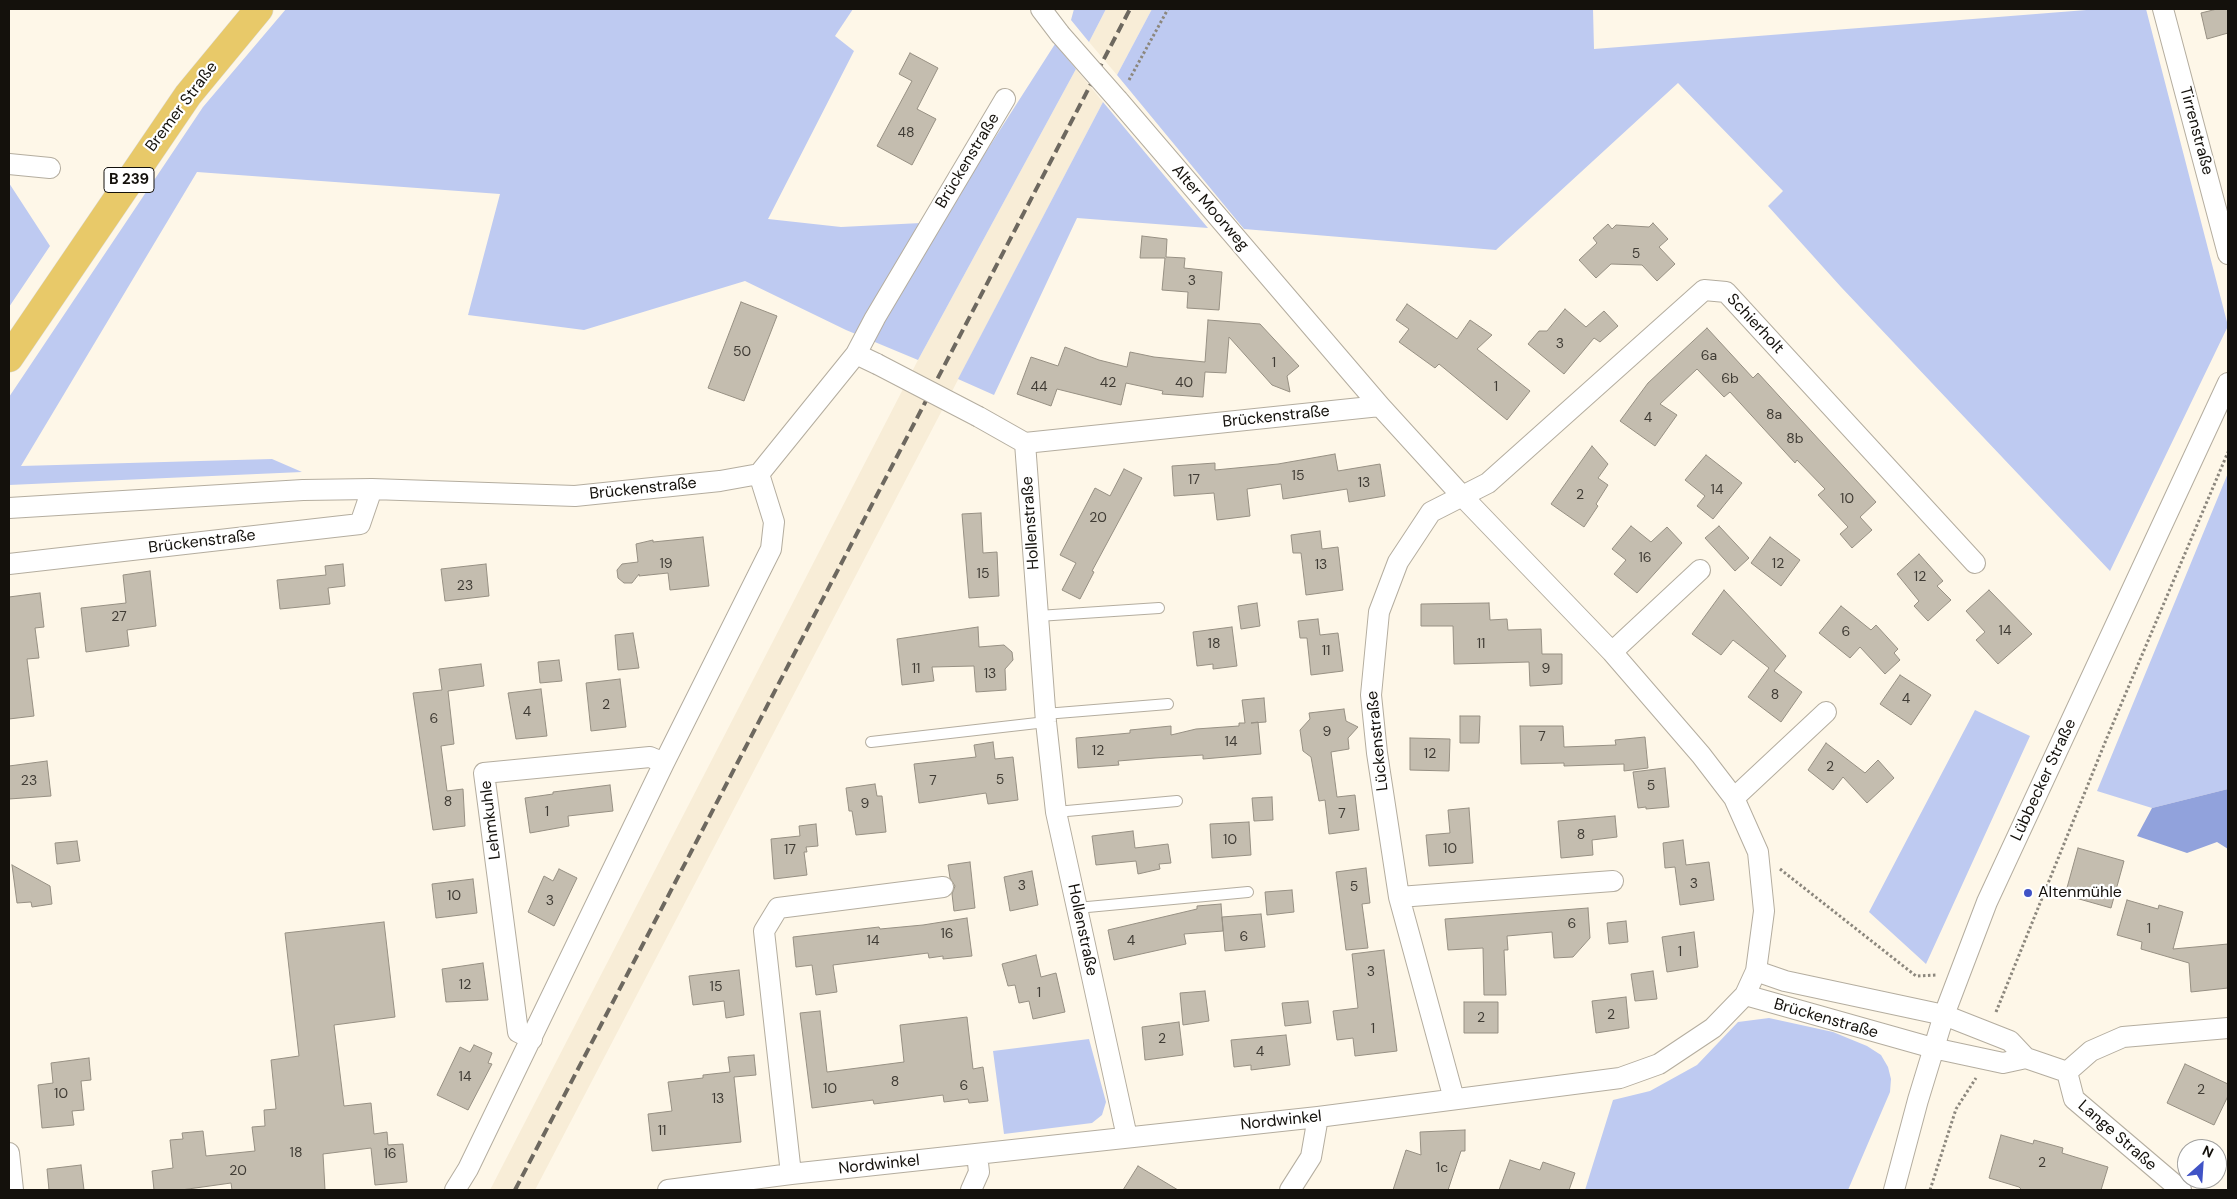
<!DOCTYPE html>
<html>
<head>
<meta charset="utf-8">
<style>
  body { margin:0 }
  #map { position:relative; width:2237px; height:1199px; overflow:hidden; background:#fef7e8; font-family:"DM Sans",sans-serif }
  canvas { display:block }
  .frame { position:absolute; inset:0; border:10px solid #14110c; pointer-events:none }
  .north { position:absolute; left:2177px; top:1139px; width:50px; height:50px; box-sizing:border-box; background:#fff; border:1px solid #a1a09e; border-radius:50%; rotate:26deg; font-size:14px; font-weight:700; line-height:20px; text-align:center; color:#14110c }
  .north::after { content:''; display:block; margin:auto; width:18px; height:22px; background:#4053c6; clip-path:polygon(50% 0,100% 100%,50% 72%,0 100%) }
</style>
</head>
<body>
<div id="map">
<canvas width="2237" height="1199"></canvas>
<div class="frame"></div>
<div class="north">N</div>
</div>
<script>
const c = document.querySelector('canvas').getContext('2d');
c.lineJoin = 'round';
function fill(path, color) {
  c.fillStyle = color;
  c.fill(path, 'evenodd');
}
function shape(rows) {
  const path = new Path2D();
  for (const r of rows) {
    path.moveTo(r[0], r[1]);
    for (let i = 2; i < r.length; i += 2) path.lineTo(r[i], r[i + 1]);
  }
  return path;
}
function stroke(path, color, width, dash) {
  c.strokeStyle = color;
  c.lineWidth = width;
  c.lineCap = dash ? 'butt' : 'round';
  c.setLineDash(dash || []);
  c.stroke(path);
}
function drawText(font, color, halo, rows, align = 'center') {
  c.font = font + ' "DM Sans",sans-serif';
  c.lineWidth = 4.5;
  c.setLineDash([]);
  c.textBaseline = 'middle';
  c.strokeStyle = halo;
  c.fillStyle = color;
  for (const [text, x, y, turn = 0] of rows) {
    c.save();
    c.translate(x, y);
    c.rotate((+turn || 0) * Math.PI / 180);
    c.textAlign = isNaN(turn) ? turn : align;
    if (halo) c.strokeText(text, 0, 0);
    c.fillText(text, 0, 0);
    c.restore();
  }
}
fill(shape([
  [1106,9,1152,9,1117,75,1089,42],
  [1076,69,1103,102,535,1190,490,1190,918,360]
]), '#f8edd7');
fill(shape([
  [286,9,853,9,835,36,854,51,768,219,841,227,941,222,1055,44,1076,69,918,360,846,330,745,281,584,330,468,315,500,194,197,172,21,466,272,459,302,472,9,485,9,397,203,107],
  [1074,9,1106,9,1089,42,1071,20],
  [1152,9,1593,9,1594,49,2099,9,2146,9,2228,326,2110,571,1841,287,1768,206,1783,191,1678,83,1496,250,1244,229,1117,75],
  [1103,102,1208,228,1077,218,994,395,958,379],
  [9,183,50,246,9,307],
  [2228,473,2228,789,2152,808,2097,791],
  [1975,710,2030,736,1926,964,1869,912],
  [1769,1018,1833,1032,1867,1046,1881,1055,1888,1067,1891,1079,1890,1092,1848,1190,1585,1190,1613,1100,1650,1091,1697,1065,1738,1022],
  [1089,1039,1106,1102,1102,1115,1092,1123,1004,1134,993,1051]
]), '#becaf1');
fill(shape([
  [2228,789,2228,849,2217,842,2187,853,2137,836,2152,808]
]), '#91a2dc');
const building = shape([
  [2217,9,2228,9,2228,33,2207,39,2201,13,2217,9],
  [910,53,938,68,917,109,936,119,912,165,877,146,912,81,899,74,910,53],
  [1653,223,1668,239,1659,247,1675,264,1657,281,1642,265,1611,264,1596,278,1579,260,1597,243,1593,238,1608,224,1612,229,1616,225,1649,227,1653,223],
  [1142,236,1167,239,1166,257,1185,258,1184,268,1222,272,1219,310,1187,308,1188,292,1162,290,1165,258,1140,258,1142,236],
  [741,302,777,316,744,401,708,388,741,302],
  [1407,304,1457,339,1470,320,1492,335,1477,349,1530,391,1507,420,1439,364,1435,368,1399,342,1409,329,1396,320,1407,304],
  [1565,309,1586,327,1604,311,1618,326,1600,342,1594,338,1564,374,1528,344,1539,331,1547,331,1565,309],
  [1208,320,1260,324,1299,366,1287,376,1290,392,1272,385,1229,337,1226,373,1205,372,1203,397,1162,394,1163,391,1126,383,1121,405,1057,389,1051,406,1017,394,1031,357,1058,366,1065,347,1099,360,1127,367,1130,352,1154,357,1205,362,1208,320],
  [1707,328,1753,378,1758,373,1876,502,1860,517,1872,530,1852,548,1840,534,1848,527,1818,495,1825,489,1797,460,1795,463,1730,392,1724,397,1697,369,1660,404,1677,415,1655,446,1620,421,1648,383,1707,328],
  [1592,446,1608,464,1598,478,1608,485,1596,504,1598,506,1584,527,1551,504,1592,446],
  [1335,454,1338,471,1380,464,1385,496,1349,502,1347,489,1283,499,1281,484,1247,489,1250,516,1217,520,1214,493,1174,496,1172,466,1215,463,1215,470,1278,464,1335,454],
  [1706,455,1742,483,1713,519,1697,506,1705,496,1685,480,1706,455],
  [1124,469,1142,478,1092,571,1094,572,1080,599,1062,590,1076,563,1060,555,1095,488,1110,496,1124,469],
  [981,513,983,553,997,552,999,596,969,598,962,514,981,513],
  [1631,526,1651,542,1667,527,1682,543,1637,593,1614,574,1626,560,1612,549,1631,526],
  [1719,526,1749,558,1735,571,1705,538,1719,526],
  [1320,531,1322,549,1338,547,1343,590,1306,595,1301,553,1293,553,1291,535,1320,531],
  [703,537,709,586,670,590,668,573,639,576,639,574,632,583,624,583,618,578,617,570,622,564,638,562,636,544,653,540,653,542,703,537],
  [1770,537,1800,560,1781,586,1751,563,1770,537],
  [1919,554,1943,581,1937,586,1951,600,1928,621,1914,606,1919,601,1897,574,1919,554],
  [343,564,345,586,328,588,330,604,280,609,277,580,326,575,325,566,343,564],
  [486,564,489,596,445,601,441,569,486,564],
  [150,571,156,626,127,630,129,646,86,652,81,608,126,603,123,575,150,571],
  [1724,590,1786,656,1774,671,1802,692,1781,722,1748,697,1769,668,1733,640,1721,655,1692,634,1724,590],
  [1989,590,2032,634,1998,664,1976,640,1985,632,1966,611,1989,590],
  [40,593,44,627,35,628,39,658,27,659,34,716,9,719,9,597,40,593],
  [1257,603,1260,626,1241,629,1238,606,1257,603],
  [1489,603,1490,620,1507,619,1508,630,1541,629,1542,654,1562,654,1562,684,1530,686,1529,662,1454,664,1453,626,1421,626,1421,604,1489,603],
  [1841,606,1871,630,1876,625,1898,649,1894,653,1900,660,1885,674,1860,647,1850,658,1819,633,1841,606],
  [1318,619,1320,635,1338,633,1343,671,1311,675,1307,638,1300,638,1298,621,1318,619],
  [978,627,979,647,1004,645,1012,652,1013,660,1005,669,1006,690,976,692,974,666,932,667,934,681,902,685,897,639,978,627],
  [1232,627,1237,666,1213,669,1213,664,1197,666,1193,632,1232,627],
  [633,633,639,668,618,670,615,635,633,633],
  [559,660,562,681,540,683,538,662,559,660],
  [481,664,484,686,448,691,454,744,441,746,447,791,463,789,465,826,433,830,413,693,442,690,439,669,481,664],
  [1900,675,1931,695,1911,725,1880,704,1900,675],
  [620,679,626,727,591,731,586,683,620,679],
  [541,689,547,736,516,739,508,693,541,689],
  [1264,698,1266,722,1251,723,1258,722,1261,754,1203,759,1203,755,1155,758,1118,761,1119,765,1078,768,1076,738,1130,733,1130,730,1171,726,1171,735,1196,729,1239,726,1239,723,1245,723,1242,700,1264,698],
  [1344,709,1346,721,1358,727,1348,738,1349,749,1331,752,1337,797,1355,795,1359,830,1329,834,1325,800,1319,801,1311,757,1303,751,1300,730,1310,719,1309,713,1344,709],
  [1460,716,1480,716,1479,743,1460,743,1460,716],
  [1520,726,1563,726,1564,747,1616,745,1615,740,1645,737,1648,768,1624,771,1624,764,1564,766,1564,763,1521,764,1520,726],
  [1410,738,1450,739,1449,771,1410,770,1410,738],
  [993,742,995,759,1013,757,1018,800,988,804,986,793,919,803,914,764,976,757,974,745,993,742],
  [1826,743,1865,773,1878,760,1894,778,1867,803,1843,777,1833,790,1808,770,1826,743],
  [47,761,51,796,9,799,9,766,47,761],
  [1665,768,1669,807,1646,809,1646,807,1638,808,1633,772,1665,768],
  [875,784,877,796,882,796,886,832,856,835,852,811,849,811,846,788,875,784],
  [610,785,613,811,568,816,569,826,530,833,525,798,553,794,553,792,610,785],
  [1272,797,1273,820,1254,821,1252,798,1272,797],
  [1469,808,1473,863,1429,866,1426,835,1450,833,1448,810,1469,808],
  [1615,816,1617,837,1592,840,1593,855,1561,858,1558,821,1615,816],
  [1249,822,1251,855,1212,858,1210,824,1249,822],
  [816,824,818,846,806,847,807,852,804,852,807,875,774,879,771,839,800,836,799,826,816,824],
  [1133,831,1135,848,1168,844,1171,863,1159,864,1160,869,1138,874,1136,861,1096,865,1092,836,1133,831],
  [1683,840,1686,865,1709,862,1714,900,1680,905,1675,867,1665,868,1663,843,1683,840],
  [77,841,80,861,57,864,55,843,77,841],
  [2078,848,2124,861,2111,908,2065,895,2078,848],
  [970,862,975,908,954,911,952,894,955,886,950,878,948,865,970,862],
  [12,865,50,886,52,904,32,907,31,902,17,903,12,865],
  [1366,868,1370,903,1362,904,1368,948,1346,950,1336,872,1366,868],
  [559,869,577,878,554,926,528,912,544,876,553,881,559,869],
  [1032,871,1038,905,1010,911,1004,877,1032,871],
  [473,879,477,913,436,918,432,884,473,879],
  [1292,890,1294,912,1267,915,1265,892,1292,890],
  [2127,900,2158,909,2159,905,2183,912,2173,949,2228,944,2228,988,2191,992,2189,963,2141,949,2142,942,2117,935,2127,900],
  [1221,904,1223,931,1184,934,1186,944,1114,960,1108,930,1197,909,1197,906,1221,904],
  [1588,908,1590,938,1573,957,1554,958,1552,932,1507,936,1508,950,1504,950,1506,995,1484,995,1483,948,1448,950,1445,919,1588,908],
  [1261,914,1265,947,1225,951,1222,917,1261,914],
  [967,918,972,956,943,959,943,956,929,958,928,953,833,965,837,992,816,995,812,965,796,967,793,937,879,927,880,929,923,925,967,918],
  [1626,921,1628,942,1609,944,1607,923,1626,921],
  [384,922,395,1017,334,1025,344,1106,371,1103,374,1134,387,1132,388,1145,403,1144,407,1182,375,1185,371,1148,323,1154,325,1190,232,1190,231,1183,181,1190,154,1190,152,1171,173,1168,170,1140,183,1139,182,1133,203,1131,206,1156,255,1151,252,1127,265,1126,264,1110,276,1109,271,1060,299,1056,285,933,384,922],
  [1694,932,1698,967,1667,972,1662,937,1694,932],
  [1384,950,1397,1051,1355,1056,1353,1038,1337,1040,1333,1011,1358,1008,1352,954,1384,950],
  [1036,955,1041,977,1056,973,1065,1012,1033,1019,1029,1001,1019,1003,1015,985,1008,986,1002,964,1036,955],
  [483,963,488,1000,446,1002,442,969,483,963],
  [739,970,744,1015,726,1018,724,1001,693,1005,689,976,739,970],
  [1653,971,1657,999,1635,1001,1631,974,1653,971],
  [1205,991,1209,1021,1183,1025,1180,993,1205,991],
  [1626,997,1629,1028,1596,1033,1592,1001,1626,997],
  [1308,1001,1311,1023,1285,1026,1282,1003,1308,1001],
  [1464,1002,1498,1002,1498,1033,1464,1033,1464,1002],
  [820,1011,827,1072,904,1062,900,1025,967,1017,973,1069,983,1067,988,1101,969,1103,968,1099,944,1102,943,1095,874,1104,873,1100,812,1108,800,1013,820,1011],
  [1179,1022,1183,1055,1145,1060,1142,1027,1179,1022],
  [1286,1035,1290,1065,1251,1070,1251,1065,1234,1067,1231,1040,1286,1035],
  [474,1045,492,1053,488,1063,492,1064,468,1110,437,1095,460,1047,470,1052,474,1045],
  [754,1055,756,1075,734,1077,741,1142,652,1151,648,1114,672,1111,668,1082,703,1078,703,1075,730,1072,728,1057,754,1055],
  [89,1058,91,1080,81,1081,84,1110,72,1111,74,1125,42,1128,38,1085,53,1083,51,1063,89,1058],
  [2185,1064,2228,1084,2228,1096,2214,1125,2167,1103,2185,1064],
  [1465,1130,1465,1151,1461,1151,1448,1190,1393,1190,1406,1150,1421,1155,1420,1132,1465,1130],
  [2001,1135,2033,1144,2034,1140,2063,1148,2062,1153,2108,1167,2101,1190,2022,1190,2019,1187,1989,1178,2001,1135],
  [1510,1160,1540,1170,1543,1162,1575,1173,1569,1190,1499,1190,1510,1160],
  [81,1165,84,1190,49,1190,47,1169,81,1165],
  [1138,1166,1178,1190,1123,1190,1138,1166]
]);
fill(building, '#c4bdaf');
stroke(building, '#979083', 1);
const service = shape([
  [1038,616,1159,608],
  [1045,714,1168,704],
  [871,742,1046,722],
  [1056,812,1177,801],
  [1077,908,1248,892]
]);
const minor = shape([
  [1041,9,1060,34],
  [2163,9,2228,254],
  [1118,100,1380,406],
  [9,164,50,168],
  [856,354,875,318,1005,99],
  [1025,443,1046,722,1056,812,1127,1137],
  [9,508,303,490,372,489,575,496,720,481,759,474,856,354,877,364],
  [9,564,360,524,372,489],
  [1612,652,1700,570],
  [1734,798,1826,712],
  [1399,897,1613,881],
  [1756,971,1785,981,1944,1015,2010,1041,2026,1058,2067,1072],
  [1745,995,1933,1048,2003,1063,2026,1058],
  [532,1039,518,1032,484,773,650,757,664,763],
  [2067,1072,2091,1051,2123,1037,2228,1028],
  [2067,1072,2074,1099,2181,1190],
  [1454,1099,1399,897,1377,753,1371,695,1379,612,1398,562,1431,512,1488,483,1704,290,1726,292,1975,563],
  [9,1153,13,1190],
  [791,1174,764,931,778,908,943,887],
  [455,1190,468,1169,664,763,771,549,774,522,759,474],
  [668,1190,791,1174,1318,1117,1620,1078,1659,1064,1713,1028,1745,995,1756,971,1764,911,1758,852,1734,798,1701,755,1612,652,1463,497,1380,406,1025,443,979,417],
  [971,1190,979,1172,977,1154],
  [1290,1190,1311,1157,1318,1117],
  [1894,1190,1918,1100,1944,1015,1987,902,2228,383]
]);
const primary = shape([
  [9,358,188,95,259,9]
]);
stroke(service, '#b4ad9f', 12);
stroke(minor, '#b4ad9f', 22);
stroke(primary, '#d9d9d8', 29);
stroke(shape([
  [1129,80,1168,9],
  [1780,869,1916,976,1937,975],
  [1996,1012,2106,740,2228,452],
  [1930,1190,1956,1109,1976,1078]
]), '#8c877d', 3, [2.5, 2.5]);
stroke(service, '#fff', 10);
stroke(minor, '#fff', 20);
stroke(primary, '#e8c969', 28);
stroke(shape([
  [515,1190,1130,9]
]), '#6d685f', 4, [10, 5]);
const minorBridge = shape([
  [1060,34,1118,100],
  [877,364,979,417]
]);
stroke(minorBridge, '#b4ad9f', 22, []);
stroke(minorBridge, '#fff', 20);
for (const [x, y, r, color] of [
  [2028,893,5,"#4053c6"]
]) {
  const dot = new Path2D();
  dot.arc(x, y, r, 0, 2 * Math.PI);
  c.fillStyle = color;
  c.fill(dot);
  stroke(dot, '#fff', 2);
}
drawText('14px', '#403c35', null, [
  ["48",906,133],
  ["5",1636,254],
  ["3",1192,281],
  ["3",1560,344],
  ["50",742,352],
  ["6a",1709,356],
  ["1",1274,363],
  ["6b",1730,379],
  ["42",1108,383],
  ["40",1184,383],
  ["44",1039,387],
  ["1",1496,387],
  ["8a",1774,415],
  ["4",1648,418],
  ["8b",1795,439],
  ["15",1298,476],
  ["17",1194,480],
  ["13",1364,483],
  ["14",1717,490],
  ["2",1580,495],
  ["10",1847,499],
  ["20",1098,518],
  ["16",1645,558],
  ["19",666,564],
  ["12",1778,564],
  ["13",1321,565],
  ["15",983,574],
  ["12",1920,577],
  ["23",465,586],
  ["27",119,617],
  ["14",2005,631],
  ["6",1846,632],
  ["18",1214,644],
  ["11",1481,644],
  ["11",1326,651],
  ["11",916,669],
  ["9",1546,669],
  ["13",990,674],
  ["8",1775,695],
  ["4",1906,699],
  ["2",606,705],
  ["4",527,712],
  ["6",434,719],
  ["9",1327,732],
  ["7",1542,737],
  ["14",1231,742],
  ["12",1098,751],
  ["12",1430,754],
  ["2",1830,767],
  ["5",1000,780],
  ["23",29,781],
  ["7",933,781],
  ["5",1651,786],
  ["8",448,802],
  ["9",865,804],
  ["1",547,812],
  ["7",1342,814],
  ["8",1581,835],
  ["10",1230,840],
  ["10",1450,849],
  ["17",790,850],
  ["3",1694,884],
  ["3",1022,886],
  ["5",1354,887],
  ["10",454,896],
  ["3",550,901],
  ["6",1572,924],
  ["1",2149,929],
  ["16",947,934],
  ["6",1244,937],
  ["14",873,941],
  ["4",1131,941],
  ["1",1680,952],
  ["3",1371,972],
  ["12",465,985],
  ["15",716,987],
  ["1",1039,993],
  ["2",1611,1015],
  ["2",1481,1018],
  ["1",1373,1029],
  ["2",1162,1039],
  ["4",1260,1052],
  ["14",465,1077],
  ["8",895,1082],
  ["6",964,1086],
  ["10",830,1089],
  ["2",2201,1090],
  ["10",61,1094],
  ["13",718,1099],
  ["11",662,1131],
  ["18",296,1153],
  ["16",390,1154],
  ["2",2042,1163],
  ["1c",1442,1168],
  ["20",238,1171]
]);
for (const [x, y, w] of [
  [129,180,50]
]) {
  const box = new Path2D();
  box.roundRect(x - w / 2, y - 12.5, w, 25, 4);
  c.fillStyle = '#fff';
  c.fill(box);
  stroke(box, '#14110c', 1);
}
drawText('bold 15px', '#14110c', null, [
  ["B 239",129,180]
]);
drawText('16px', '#14110c', '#fff', [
  ["Bremer Straße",182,107,-53],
  ["Tirrenstraße",2196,131,75],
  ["Brückenstraße",968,161,-59],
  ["Alter Moorweg",1210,208,49],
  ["Schierholt",1755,324,47],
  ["Brückenstraße",1276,417,-6],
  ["Brückenstraße",643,489,-6],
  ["Hollenstraße",1031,523,-94],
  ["Brückenstraße",202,542,-7],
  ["Lückenstraße",1378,741,-96],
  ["Lübbecker Straße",2044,780,-65],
  ["Lehmkuhle",491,820,-97],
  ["Hollenstraße",1082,930,78],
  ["Brückenstraße",1826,1019,16],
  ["Nordwinkel",1281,1121,-6],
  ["Lange Straße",2117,1136,41],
  ["Nordwinkel",879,1165,-6]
]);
drawText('16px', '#14110c', '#fff', [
  ["Altenmühle",2038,893]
], 'left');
</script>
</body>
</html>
